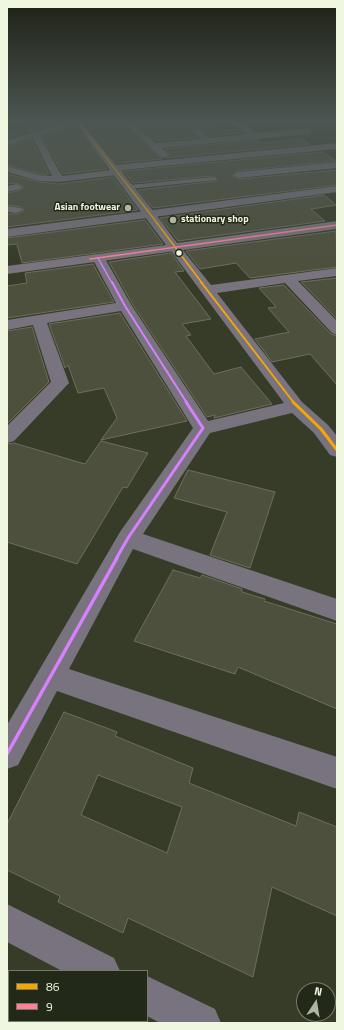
<!DOCTYPE html>
<html>
<head>
<meta charset="utf-8">
<style>
  body { margin:0 }
  #map { position:relative; width:344px; height:1030px; overflow:hidden; background:#363c27; font-family:"Titillium Web",sans-serif }
  canvas { display:block }
  .frame { position:absolute; inset:0; border:8px solid #eff7e0; pointer-events:none }
  .legend { position:absolute; left:8px; top:970px; width:140px; height:52px; box-sizing:border-box; background:#232918; border:1px solid #757b68; margin:0; padding:5px 7px; list-style:none; font-size:12px; color:#eff7e0 }
  .legend li { display:flex; align-items:center; gap:8px; height:20px }
  .legend b { width:20px; border:1px solid #757b68 }
  .north { position:absolute; left:296px; top:982px; width:40px; height:40px; box-sizing:border-box; background:#232918; border:1px solid #757b68; border-radius:50%; rotate:12deg; font-size:11px; font-weight:700; line-height:16px; text-align:center; color:#eff7e0 }
  .north::after { content:''; display:block; margin:auto; width:14px; height:18px; background:#aeb69f; clip-path:polygon(50% 0,100% 100%,50% 72%,0 100%) }
</style>
</head>
<body>
<div id="map">
<canvas width="344" height="1030"></canvas>
<div class="frame"></div>
<ul class="legend">
<li><b style="height:5px;background:#f7a600"></b>86</li>
<li><b style="height:5px;background:#ff8098"></b>9</li>
</ul>
<div class="north">N</div>
</div>
<script>
const c = document.querySelector('canvas').getContext('2d');
c.lineJoin = 'round';
function fill(path, color) {
  c.fillStyle = color;
  c.fill(path, 'evenodd');
}
function shape(rows) {
  const path = new Path2D();
  for (const r of rows) {
    path.moveTo(r[0], r[1]);
    for (let i = 2; i < r.length; i += 2) path.lineTo(r[i], r[i + 1]);
  }
  return path;
}
function stroke(path, color, width, dash) {
  c.strokeStyle = color;
  c.lineWidth = width;
  c.lineCap = dash ? 'butt' : 'round';
  c.setLineDash(dash || []);
  c.stroke(path);
}
function drawText(font, color, halo, rows, align = 'center') {
  c.font = font + ' "Titillium Web",sans-serif';
  c.lineWidth = 3;
  c.setLineDash([]);
  c.textBaseline = 'middle';
  c.strokeStyle = halo;
  c.fillStyle = color;
  for (const [text, x, y, turn = 0] of rows) {
    c.save();
    c.translate(x, y);
    c.rotate((+turn || 0) * Math.PI / 180);
    c.textAlign = isNaN(turn) ? turn : align;
    if (halo) c.strokeText(text, 0, 0);
    c.fillText(text, 0, 0);
    c.restore();
  }
}
const building = shape([
  [50,121,70,121,7,138,7,132,50,121],
  [83,121,122,121,162,159,117,163,83,121],
  [133,121,179,121,197,138,157,141,133,121],
  [190,121,209,121,223,131,238,129,243,133,210,136,190,121],
  [76,127,107,169,63,174,42,137,76,127],
  [301,139,310,144,166,158,170,155,165,149,257,140,261,143,301,139],
  [32,140,49,174,39,174,7,165,7,147,32,140],
  [322,152,336,161,238,171,232,176,238,179,337,170,337,185,153,208,138,190,216,181,218,179,214,176,133,183,124,172,124,171,322,152],
  [7,174,39,182,59,184,113,177,138,210,7,227,7,214,18,214,24,210,21,207,7,205,7,193,21,190,23,187,17,183,7,184,7,174],
  [324,195,336,205,311,209,325,221,178,241,160,218,324,195],
  [145,220,163,244,22,263,17,244,7,245,7,238,145,220],
  [336,231,337,267,250,278,236,263,200,269,186,251,336,231],
  [171,253,184,271,175,272,211,319,182,324,191,335,186,336,214,374,241,367,272,404,214,418,215,415,207,417,133,305,109,262,171,253],
  [93,264,114,302,7,318,7,286,27,283,25,273,93,264],
  [337,278,337,319,301,282,337,278],
  [284,285,331,334,337,336,337,385,310,354,272,362,255,339,289,332,268,308,276,307,259,288,284,285],
  [120,313,187,421,101,440,117,418,104,388,78,393,68,365,65,368,49,324,120,313],
  [32,327,49,382,7,424,7,331,32,327],
  [101,441,148,453,127,488,123,487,77,564,7,542,7,444,14,443,85,464,101,441],
  [188,470,275,492,250,568,210,555,227,512,174,498,188,470],
  [173,570,200,578,202,575,242,589,242,592,265,599,264,601,337,624,337,709,238,667,235,674,134,641,173,570],
  [64,712,117,732,115,736,193,768,189,783,296,826,299,812,337,827,337,916,272,887,253,977,128,918,123,933,58,902,60,896,7,870,7,824,64,712],
  [98,775,182,807,167,853,81,815,98,775]
]);
fill(building, '#4e503e');
stroke(building, '#6c6f5c', 1);
fill(shape([
  [214,177,217,179,216,180,129,189,126,187,129,185,214,177]
]), '#78737f');
fill(shape([
  [7,121,16,121,7,124,7,121],
  [74,121,81,121,82,122,81,124,40,136,62,176,111,170,110,168,112,166,115,165,337,143,337,149,122,170,123,172,122,174,118,175,59,182,39,181,7,172,7,166,39,175,52,176,33,138,7,146,7,140,74,121],
  [123,121,131,121,156,143,201,139,180,121,188,121,210,138,247,134,237,127,222,123,221,121,233,121,243,123,257,133,308,128,312,131,308,134,162,148,169,155,164,158,161,157,123,121],
  [337,162,337,168,238,178,233,175,238,172,337,162],
  [17,184,22,187,21,189,7,192,7,186,17,184],
  [337,186,337,192,7,237,7,229,337,186],
  [7,206,21,208,23,210,17,213,7,212,7,206],
  [174,243,178,244,211,285,337,268,337,276,298,281,337,321,337,335,332,333,285,283,217,293,302,402,328,425,337,436,337,457,330,455,314,433,292,413,210,433,143,534,337,599,337,621,133,549,69,669,337,757,337,789,57,691,18,765,7,769,7,725,120,532,193,428,121,311,47,323,69,383,14,441,7,443,7,426,51,382,33,325,7,330,7,320,116,303,92,258,93,255,98,254,103,255,132,306,208,421,284,403,168,247,170,244,174,243],
  [7,904,114,958,120,971,62,971,7,942,7,904],
  [147,976,215,1009,221,1023,160,1023,147,1016,147,976]
]), '#78737f');
fill(shape([
  [73,121,81,121,155,213,177,243,337,221,337,229,7,274,7,266,166,245,73,121]
]), '#7a747f');
stroke(shape([
  [77,121,151,215,202,283]
]), '#f7a600', 1.5);
stroke(shape([
  [201,282,294,403]
]), '#f7a600', 2);
stroke(shape([
  [293,402,321,429,337,450]
]), '#f7a600', 3);
stroke(shape([
  [90,259,337,225]
]), '#ff8098', 1.5);
stroke(shape([
  [98,258,112,283]
]), '#d880ff', 1.5);
stroke(shape([
  [112,282,125,306,187,403]
]), '#d880ff', 2);
stroke(shape([
  [116,559,128,538,203,428,186,402]
]), '#d880ff', 3);
stroke(shape([
  [7,754,117,558]
]), '#d880ff', 3.5);
const sky = c.createLinearGradient(0, 0, 0, 265);
sky.addColorStop(0, '#1e2115');
sky.addColorStop(0.46, '#4c5652');
sky.addColorStop(1, '#4c565200');
c.fillStyle = sky;
c.fillRect(0, 0, 344, 265);
for (const [x, y, r, color] of [
  [128,208,4,"#aeb69f"],
  [173,220,4,"#aeb69f"],
  [179,253,3.5,"#eff7e0"]
]) {
  const dot = new Path2D();
  dot.arc(x, y, r, 0, 2 * Math.PI);
  c.fillStyle = color;
  c.fill(dot);
  stroke(dot, '#232918', 1.5);
}
drawText('bold 10px', '#eff7e0', '#232918', [
  ["Asian footwear",120,208],
  ["stationary shop",181,220,"left"]
], 'right');
</script>
</body>
</html>
